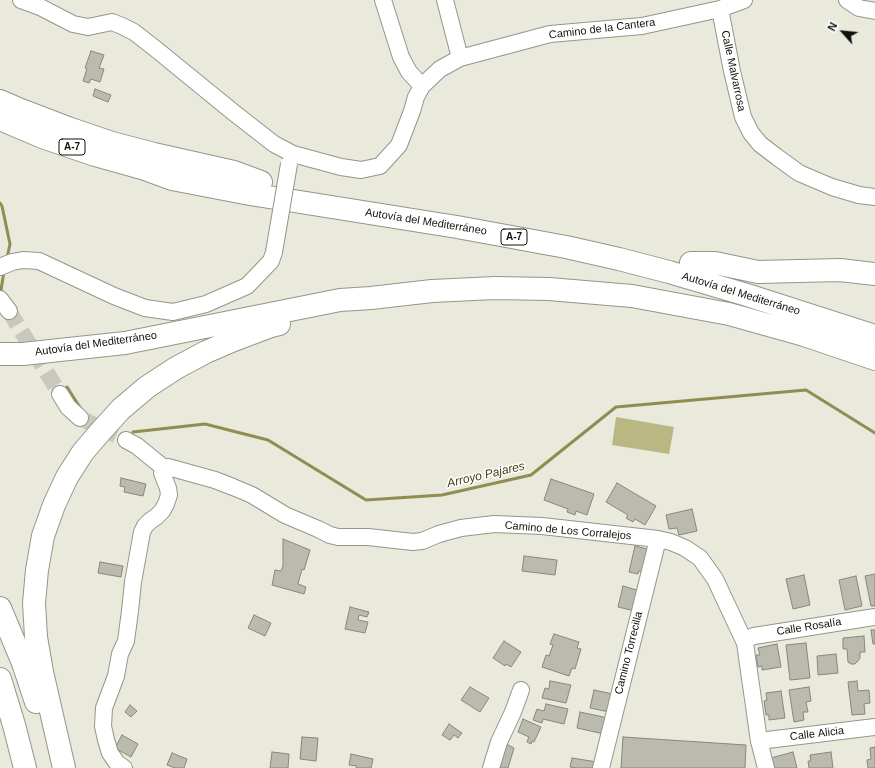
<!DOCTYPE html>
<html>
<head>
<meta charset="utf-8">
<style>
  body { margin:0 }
  #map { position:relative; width:875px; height:768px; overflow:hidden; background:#e9e9dc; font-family:Arial,sans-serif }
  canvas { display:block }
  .north { position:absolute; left:823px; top:12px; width:40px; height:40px; -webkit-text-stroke:3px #fff; paint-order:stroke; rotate:297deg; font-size:11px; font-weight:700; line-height:16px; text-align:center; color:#10100c }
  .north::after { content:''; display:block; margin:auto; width:14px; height:18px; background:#10100c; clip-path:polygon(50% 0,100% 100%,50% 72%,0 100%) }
</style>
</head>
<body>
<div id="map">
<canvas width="875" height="768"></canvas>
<div class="north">N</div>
</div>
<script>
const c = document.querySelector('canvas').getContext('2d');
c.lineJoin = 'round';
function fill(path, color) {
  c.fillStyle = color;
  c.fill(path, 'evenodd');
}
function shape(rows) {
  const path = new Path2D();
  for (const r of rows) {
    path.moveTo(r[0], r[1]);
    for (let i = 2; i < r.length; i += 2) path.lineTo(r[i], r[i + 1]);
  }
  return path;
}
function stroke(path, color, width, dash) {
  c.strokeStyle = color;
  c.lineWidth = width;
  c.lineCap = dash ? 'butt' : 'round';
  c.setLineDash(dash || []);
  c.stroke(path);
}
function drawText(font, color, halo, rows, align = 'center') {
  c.font = font + ' Arial,sans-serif';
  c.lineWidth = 3;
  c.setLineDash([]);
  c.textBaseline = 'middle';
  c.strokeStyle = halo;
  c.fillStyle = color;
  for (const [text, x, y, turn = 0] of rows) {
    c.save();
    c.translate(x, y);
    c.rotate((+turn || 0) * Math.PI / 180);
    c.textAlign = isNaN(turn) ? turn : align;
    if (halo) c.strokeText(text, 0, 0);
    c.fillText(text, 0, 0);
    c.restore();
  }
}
fill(shape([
  [616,417,674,427,669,454,612,445]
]), '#bab882');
stroke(shape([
  [0,203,2,206,10,244,7,258],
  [4,294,1,290,4,271],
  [67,387,81,409],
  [133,432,205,424,268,440,366,500,442,495,531,475,616,407,806,390,875,433]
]), '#908d52', 3);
const building = shape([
  [91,51,104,55,99,68,104,69,100,82,91,79,89,83,83,81,87,69,85,68,91,51],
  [95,89,111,95,108,102,93,96,95,89],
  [121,478,146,484,143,496,124,492,125,487,120,486,121,478],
  [551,479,594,494,587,515,576,511,575,515,567,512,568,509,544,500,551,479],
  [617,483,656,506,645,525,635,519,633,522,626,518,628,515,606,502,617,483],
  [692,509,697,531,679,535,677,528,669,529,666,515,692,509],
  [283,539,310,550,304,570,302,569,298,584,306,587,304,594,272,585,275,570,281,571,283,566,283,539],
  [635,546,651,550,646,573,639,571,638,574,629,572,635,546],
  [524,556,557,560,555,575,522,571,524,556],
  [100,562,123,566,121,577,98,573,100,562],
  [875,574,875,606,871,606,865,576,875,574],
  [804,575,810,605,793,609,786,579,804,575],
  [856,576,862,606,845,610,839,580,856,576],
  [623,586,640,591,635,611,618,607,623,586],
  [350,607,369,612,367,617,359,615,358,620,368,622,365,633,345,629,350,607],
  [254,615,271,623,265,636,248,628,254,615],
  [871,630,875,630,875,644,873,644,871,630],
  [554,634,579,642,577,648,581,649,575,669,572,668,569,676,542,667,546,655,549,656,553,645,550,644,554,634],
  [864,636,865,652,860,652,860,658,858,661,855,664,851,664,848,662,847,649,843,649,843,638,864,636],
  [504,641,521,652,511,667,506,664,505,666,493,658,504,641],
  [806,643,810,678,790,680,786,645,806,643],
  [777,644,781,667,762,670,762,666,758,667,756,655,760,655,758,648,777,644],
  [836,654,838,673,818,675,817,656,836,654],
  [550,681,571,685,566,703,542,698,545,688,549,689,550,681],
  [857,681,858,691,869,690,870,703,864,704,865,714,852,715,848,682,857,681],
  [470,687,489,698,480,712,461,700,470,687],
  [809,687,811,701,806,702,808,712,803,712,804,720,794,722,789,690,809,687],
  [594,690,613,694,609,712,590,708,594,690],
  [781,691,785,718,769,720,769,715,766,715,764,701,767,700,766,693,781,691],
  [546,704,568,709,564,724,543,719,542,723,533,720,537,709,544,711,546,704],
  [130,705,137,711,131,717,125,712,130,705],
  [580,712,608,718,604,734,577,728,580,712],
  [523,719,541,727,534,742,532,741,531,744,527,742,529,737,518,732,523,719],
  [449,724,462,733,458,738,454,735,450,740,442,735,449,724],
  [122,735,138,744,131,757,115,748,122,735],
  [302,737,318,738,316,761,300,759,302,737],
  [623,737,746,745,745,768,621,768,623,737],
  [504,743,514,748,508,768,498,768,504,743],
  [875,747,875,768,868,768,867,760,871,759,870,748,875,747],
  [272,752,289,754,288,768,270,768,272,752],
  [793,752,797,768,774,768,771,758,793,752],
  [831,752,833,768,809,768,808,761,811,761,810,755,831,752],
  [172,753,187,759,184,768,175,768,167,765,172,753],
  [351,754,373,759,371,768,356,768,357,766,349,765,351,754],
  [572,758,597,762,596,768,576,768,570,767,572,758]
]);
fill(building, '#babaae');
stroke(building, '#87877c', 1);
stroke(shape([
  [9,311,60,394],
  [80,418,126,440]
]), '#c8c8bd', 16, [16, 8]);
const minor = shape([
  [21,0,40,7,73,24,88,27,112,22,122,26,134,32,157,50,233,112,274,144,293,154,341,167,361,170,380,166,399,145,412,111,416,97,422,86,440,69,460,58,550,34,642,26,720,9,744,0],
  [383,0,401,57,409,72,422,86],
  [445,0,460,58],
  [847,0,859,8,875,11],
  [720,9,732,71,743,117,751,133,760,144,777,157,799,173,832,187,859,195,875,197],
  [0,267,12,262,23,260,39,261,114,296,145,308,173,312,206,304,247,286,271,261,274,252],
  [0,299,9,311],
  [60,394,68,407,80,418],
  [126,440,137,446,164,468],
  [745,643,749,638,754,636,875,617],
  [759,741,875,727],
  [124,768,117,763,110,753,106,740,103,726,104,708,116,676,120,654,126,641,130,611,133,582,142,532,145,526,150,521,156,517,162,511,166,504,169,495,168,488,162,473,164,468,168,467,215,480,233,487,252,495,285,515,318,529,330,535,338,537,368,537,413,542,422,541,439,534,461,528,494,524,542,526,658,539,671,542,685,548,700,558,715,579,745,643,759,741,766,768],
  [491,768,499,742,513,712,521,690],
  [601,768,658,539]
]);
const highway = shape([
  [0,101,21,110,68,128,112,143,154,154,234,172,261,182],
  [0,119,45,138,95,155,145,169,172,179,250,194,457,227,566,247,619,259,669,272,747,295,875,336],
  [691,263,715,263,758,272,840,270,875,274],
  [0,354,23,354,69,349,125,343,340,300,371,298,432,291,495,288,549,289,632,296,729,314,804,335,875,359],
  [0,608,23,663,36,702],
  [0,679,14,725,25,768],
  [64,768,42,672,36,637,34,603,37,570,43,536,54,505,67,477,83,452,101,431,121,409,147,387,176,368,206,352,234,340,271,326,279,324]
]);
stroke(minor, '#95958a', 18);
stroke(highway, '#95958a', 24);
stroke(minor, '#fff', 16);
stroke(highway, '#fff', 22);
const minorBridge = shape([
  [274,252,289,164]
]);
stroke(minorBridge, '#95958a', 18, []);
stroke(minorBridge, '#fff', 16);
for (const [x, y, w] of [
  [72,147,26],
  [514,237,26]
]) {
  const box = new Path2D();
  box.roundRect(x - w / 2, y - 8, w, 16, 3);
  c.fillStyle = '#fff';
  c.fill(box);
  stroke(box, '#10100c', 1);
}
drawText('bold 10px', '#10100c', null, [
  ["A-7",72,147],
  ["A-7",514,237]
]);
drawText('11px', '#10100c', '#fff', [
  ["Camino de la Cantera",602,29,-7],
  ["Calle Malvarrosa",733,71,78],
  ["Autovía del Mediterráneo",426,222,9],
  ["Autovía del Mediterráneo",741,294,17],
  ["Autovía del Mediterráneo",96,344,-8],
  ["Camino de Los Corralejos",568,531,5],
  ["Calle Rosalía",809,627,-9],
  ["Camino Torrecilla",629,653,-76],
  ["Calle Alicia",817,734,-7]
]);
drawText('italic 12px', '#454212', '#fff', [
  ["Arroyo Pajares",486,475,-13]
]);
</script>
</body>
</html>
